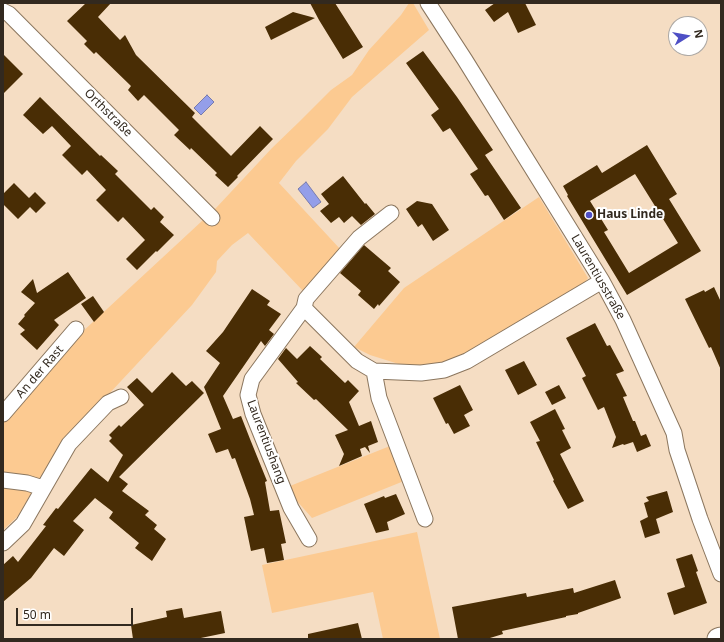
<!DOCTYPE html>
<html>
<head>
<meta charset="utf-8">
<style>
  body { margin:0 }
  #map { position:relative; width:724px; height:642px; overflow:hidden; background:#f5ddc3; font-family:"Noto Sans",sans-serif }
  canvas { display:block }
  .frame { position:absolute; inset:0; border:4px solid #32291f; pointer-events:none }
  .north { position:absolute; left:668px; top:16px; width:40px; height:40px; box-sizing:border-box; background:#fff; border:1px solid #ada9a5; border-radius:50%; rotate:79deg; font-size:11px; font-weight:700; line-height:16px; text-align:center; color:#32291f }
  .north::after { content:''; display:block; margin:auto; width:14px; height:18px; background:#4e4fc5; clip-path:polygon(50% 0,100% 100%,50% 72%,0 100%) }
  .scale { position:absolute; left:16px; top:608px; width:117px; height:18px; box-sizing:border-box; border:2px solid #32291f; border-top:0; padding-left:5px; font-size:12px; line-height:14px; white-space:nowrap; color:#32291f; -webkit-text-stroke:3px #fff; paint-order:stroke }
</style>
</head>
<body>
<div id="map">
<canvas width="724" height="642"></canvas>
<div class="frame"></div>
<div class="north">N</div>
<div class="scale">50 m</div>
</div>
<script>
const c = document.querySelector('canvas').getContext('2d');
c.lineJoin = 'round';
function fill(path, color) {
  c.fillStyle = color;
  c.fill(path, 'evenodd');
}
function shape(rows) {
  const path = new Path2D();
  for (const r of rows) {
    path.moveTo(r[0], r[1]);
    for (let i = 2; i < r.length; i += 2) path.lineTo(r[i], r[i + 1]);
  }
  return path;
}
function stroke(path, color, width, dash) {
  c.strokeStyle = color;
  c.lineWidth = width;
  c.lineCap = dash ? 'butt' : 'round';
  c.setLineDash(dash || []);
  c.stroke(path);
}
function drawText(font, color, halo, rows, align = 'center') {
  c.font = font + ' "Noto Sans",sans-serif';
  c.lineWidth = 4;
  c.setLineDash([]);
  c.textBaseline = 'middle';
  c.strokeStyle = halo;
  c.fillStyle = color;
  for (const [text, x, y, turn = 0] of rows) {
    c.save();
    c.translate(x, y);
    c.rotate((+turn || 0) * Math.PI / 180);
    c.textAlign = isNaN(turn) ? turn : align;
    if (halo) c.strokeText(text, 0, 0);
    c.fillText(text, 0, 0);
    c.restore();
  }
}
fill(shape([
  [409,3,413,3,429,30,352,97,328,129,296,161,279,183,341,250,304,292,248,233,232,245,217,261,216,272,192,305,65,441,43,473,18,516,3,530,3,422,80,334,216,208,272,148,299,122,331,90,352,75,369,50,401,15],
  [539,197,588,278,585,282,468,352,444,362,422,365,402,365,370,355,354,347,404,288],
  [390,446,404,481,312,518,296,500,290,486],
  [417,532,440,639,383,639,373,592,272,613,262,565]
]), '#fcca91');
const water = shape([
  [207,95,214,102,201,115,194,108,207,95],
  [306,182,321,202,313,208,298,189,306,182]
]);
fill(water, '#949ee9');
stroke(water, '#777bac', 1);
fill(shape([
  [86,3,111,3,98,17,120,40,125,35,136,55,195,113,192,117,231,156,260,126,273,139,237,176,238,177,228,187,215,175,217,173,191,148,190,150,174,135,179,130,144,95,138,101,128,90,131,86,96,52,94,54,84,44,87,41,67,21],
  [310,3,335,3,363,47,343,59,319,20],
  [495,3,525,3,536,25,518,33,508,12,494,22,485,10],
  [293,12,315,18,271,40,265,27],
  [423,51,457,97,493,150,485,155,521,208,504,220,488,195,485,196,470,174,478,169,450,128,443,132,431,115,439,109,406,63],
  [3,54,23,74,3,94],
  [40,97,100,156,101,155,118,171,115,174,151,210,154,207,164,217,160,222,174,235,157,252,156,251,137,270,126,259,145,240,123,217,118,222,96,200,106,190,87,170,82,175,62,155,71,146,52,126,43,134,23,115],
  [647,145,677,194,669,199,701,251,627,295,567,196,568,195,563,186,597,165,602,173],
  [635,174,678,243,629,273,604,232,608,230,590,201],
  [343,176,365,204,366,203,375,214,361,225,352,216,344,223,339,217,331,223,320,211,329,204,321,194],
  [14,183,29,198,35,192,46,203,36,213,30,207,18,219,3,204,3,194],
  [417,201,432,204,449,230,433,241,422,224,418,227,406,209],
  [364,245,391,268,388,271,400,282,379,306,378,304,374,309,358,295,361,291,340,273],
  [68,272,86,298,54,320,59,325,37,350,20,334,25,330,18,324,25,316,24,315,35,303,21,292,33,279,37,293],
  [714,287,721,302,721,370,711,347,709,348,685,299,704,290,705,292],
  [252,289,270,301,267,305,281,314,269,330,274,334,265,346,261,341,223,396,233,419,241,416,250,439,267,481,265,482,270,511,279,510,286,543,281,544,284,560,267,563,264,548,251,551,244,517,254,515,250,499,235,458,232,459,228,449,216,453,208,434,221,429,204,387,220,363,206,351,223,332],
  [93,296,104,312,94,322,81,304],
  [595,323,607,346,610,345,624,371,616,374,627,396,623,397,633,421,635,421,641,436,646,434,651,446,637,452,633,442,624,445,623,444,612,448,616,437,604,407,598,410,582,378,586,376,566,338],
  [310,346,322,357,320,359,345,383,348,380,359,391,349,402,359,426,371,421,378,442,368,446,370,453,365,447,360,449,362,456,339,466,344,454,335,435,348,430,316,399,314,400,296,383,298,382,278,359,286,348,297,359],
  [524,361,537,385,518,395,505,370],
  [172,372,186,386,192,381,204,393,119,477,128,484,122,491,149,511,145,515,157,525,154,529,166,539,152,561,135,548,139,543,109,518,113,512,95,498,73,521,84,530,64,556,54,548,31,578,3,602,3,565,13,556,18,562,46,526,43,525,56,508,58,509,91,468,108,482,123,455,109,441,112,438,109,435,119,425,121,427,144,405,127,387,137,378,152,393],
  [460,385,473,410,464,415,470,426,454,434,448,423,446,424,433,398],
  [559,385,566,398,552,405,545,392],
  [555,409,565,429,562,430,571,448,560,454,584,501,568,509,553,481,554,480,536,442,540,441,530,422],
  [667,491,673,512,656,519,660,533,645,538,640,521,648,517,644,503,649,501,646,497],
  [396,494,405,514,387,522,389,530,376,533,364,504,384,496,385,498],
  [692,554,698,571,696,572,707,603,674,615,667,593,685,587,676,559],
  [615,580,621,598,578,613,578,614,566,616,566,617,502,631,503,634,490,638,482,639,458,639,452,607,526,593,527,597,573,588,574,593],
  [182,608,184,618,221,611,225,633,196,639,133,639,131,625,167,617,166,611],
  [358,623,362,639,308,639,308,634]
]), '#492d05');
const minor = shape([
  [428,3,465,60,602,281,623,320,674,433,677,450,700,519,721,574],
  [3,11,9,14,212,218],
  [304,308,306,299,359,238,391,213],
  [374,371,379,398,425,519],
  [3,414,76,329],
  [3,480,27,483,43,488],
  [309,539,291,508,253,414,248,395,252,379,304,308,357,361,374,371,421,373,444,370,467,361,602,281],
  [3,543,23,524,69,444,108,403,121,397]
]);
const secondary = shape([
  [718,639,721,638]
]);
stroke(minor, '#8b765e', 17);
stroke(secondary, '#8b765e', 23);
stroke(minor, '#fff', 15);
stroke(secondary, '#fff', 21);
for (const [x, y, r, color] of [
  [589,215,4,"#4e4fc5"]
]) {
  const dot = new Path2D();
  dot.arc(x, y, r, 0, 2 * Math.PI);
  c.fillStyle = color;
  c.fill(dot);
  stroke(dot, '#fff', 1.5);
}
drawText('12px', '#32291f', '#fff', [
  ["Orthstraße",108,113,45],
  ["Laurentiusstraße",598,277,60],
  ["An der Rast",40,372,-49],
  ["Laurentiushang",266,442,69]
]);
drawText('bold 12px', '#32291f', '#fff', [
  ["Haus Linde",597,215]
], 'left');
</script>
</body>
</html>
